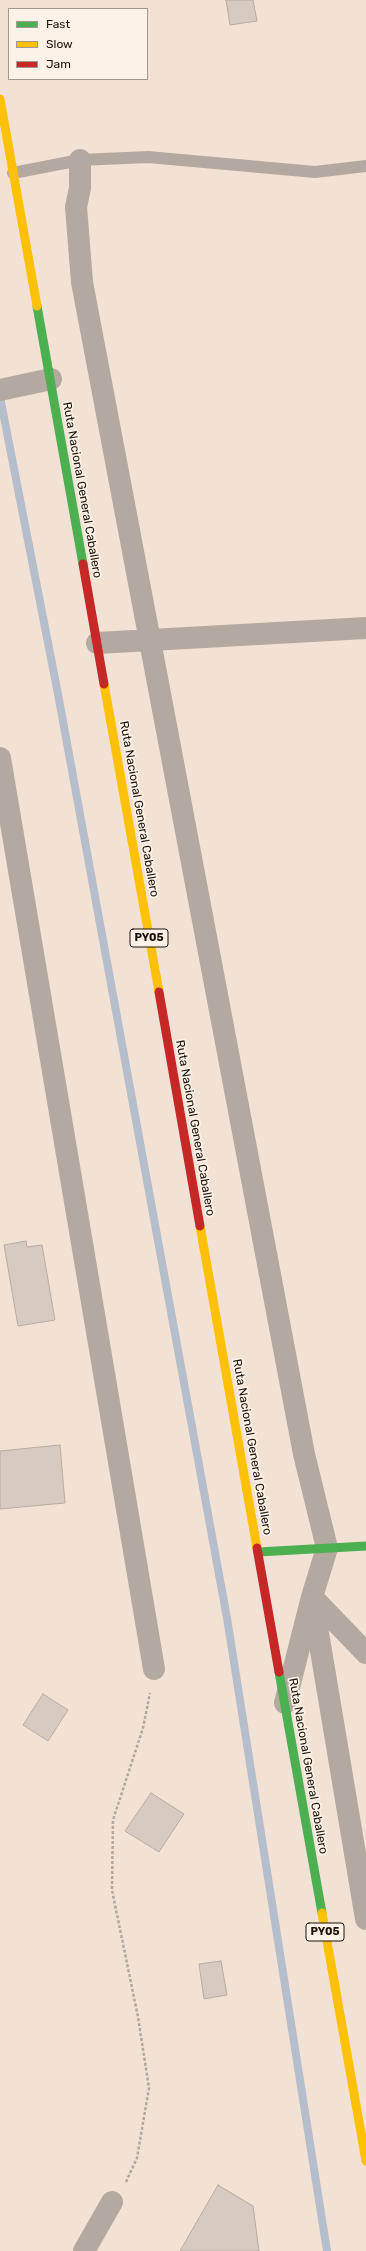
<!DOCTYPE html>
<html>
<head>
<meta charset="utf-8">
<style>
  body { margin:0 }
  #map { position:relative; width:366px; height:2251px; overflow:hidden; background:#f1e2d5; font-family:Rubik,sans-serif }
  canvas { display:block }
  .legend { position:absolute; left:8px; top:8px; width:140px; height:72px; box-sizing:border-box; background:#fcf2e8; border:1px solid #a2988f; margin:0; padding:5px 7px; list-style:none; font-size:12px; color:#1b120a }
  .legend li { display:flex; align-items:center; gap:8px; height:20px }
  .legend b { width:20px; border:1px solid #a2988f }
</style>
</head>
<body>
<div id="map">
<canvas width="366" height="2251"></canvas>
<ul class="legend">
<li><b style="height:5px;background:#4caf50"></b>Fast</li>
<li><b style="height:5px;background:#ffc107"></b>Slow</li>
<li><b style="height:5px;background:#c62828"></b>Jam</li>
</ul>
</div>
<script>
const c = document.querySelector('canvas').getContext('2d');
c.lineJoin = 'round';
function shape(rows) {
  const path = new Path2D();
  for (const r of rows) {
    path.moveTo(r[0], r[1]);
    for (let i = 2; i < r.length; i += 2) path.lineTo(r[i], r[i + 1]);
  }
  return path;
}
function stroke(path, color, width, dash) {
  c.strokeStyle = color;
  c.lineWidth = width;
  c.lineCap = dash ? 'butt' : 'round';
  c.setLineDash(dash || []);
  c.stroke(path);
}
function fill(path, color) {
  c.fillStyle = color;
  c.fill(path, 'evenodd');
}
function drawText(font, color, halo, rows, align = 'center') {
  c.font = font + ' Rubik,sans-serif';
  c.lineWidth = 3.5;
  c.setLineDash([]);
  c.textBaseline = 'middle';
  c.strokeStyle = halo;
  c.fillStyle = color;
  for (const [text, x, y, turn = 0] of rows) {
    c.save();
    c.translate(x, y);
    c.rotate((+turn || 0) * Math.PI / 180);
    c.textAlign = isNaN(turn) ? turn : align;
    if (halo) c.strokeText(text, 0, 0);
    c.fillText(text, 0, 0);
    c.restore();
  }
}
stroke(shape([
  [0,397,58,694,227,1618,327,2251]
]), '#b5beca', 8);
const building = shape([
  [226,0,253,0,257,21,230,25,226,0],
  [26,1241,27,1247,42,1245,55,1320,18,1326,4,1245,26,1241],
  [60,1445,65,1503,0,1509,0,1451,60,1445],
  [43,1694,68,1710,48,1741,23,1725,43,1694],
  [151,1793,184,1814,159,1852,125,1831,151,1793],
  [221,1961,227,1995,204,1999,199,1964,221,1961],
  [218,2185,253,2206,259,2251,180,2251,218,2185]
]);
fill(building, '#d7cbc1');
stroke(building, '#b7aca2', 1);
stroke(shape([
  [126,2182,137,2158,149,2088,138,2017,112,1890,113,1820,143,1728,150,1693]
]), '#b1a79f', 2.5, [3, 2]);
stroke(shape([
  [13,173,80,160,148,157,315,172,366,166]
]), '#b4a9a0', 12);
stroke(shape([
  [80,160,80,188,76,207,82,282,304,1454,327,1548,312,1597,366,1919],
  [0,390,51,379],
  [97,643,366,628],
  [0,758,154,1669],
  [285,1703,312,1597,366,1653],
  [84,2251,112,2202]
]), '#b4a9a0', 22);
stroke(shape([
  [37,306,83,564],
  [258,1552,366,1546],
  [279,1672,322,1913]
]), '#4caf50', 9);
stroke(shape([
  [0,99,37,306],
  [104,684,159,992],
  [200,1226,257,1548],
  [322,1913,366,2161]
]), '#ffc107', 9);
stroke(shape([
  [83,564,104,684],
  [159,992,200,1226],
  [257,1548,279,1672]
]), '#c62828', 9);
for (const [x, y, w] of [
  [149,938,38],
  [325,1932,38]
]) {
  const box = new Path2D();
  box.roundRect(x - w / 2, y - 9, w, 18, 3);
  c.fillStyle = '#fcf2e8';
  c.fill(box);
  stroke(box, '#1b120a', 1);
}
drawText('bold 11px', '#1b120a', null, [
  ["PY05",149,938],
  ["PY05",325,1932]
]);
drawText('12px', '#1b120a', '#fcf2e8', [
  ["Ruta Nacional General Caballero",82,490,80],
  ["Ruta Nacional General Caballero",139,809,80],
  ["Ruta Nacional General Caballero",195,1128,80],
  ["Ruta Nacional General Caballero",252,1447,80],
  ["Ruta Nacional General Caballero",308,1766,80]
]);
</script>
</body>
</html>
